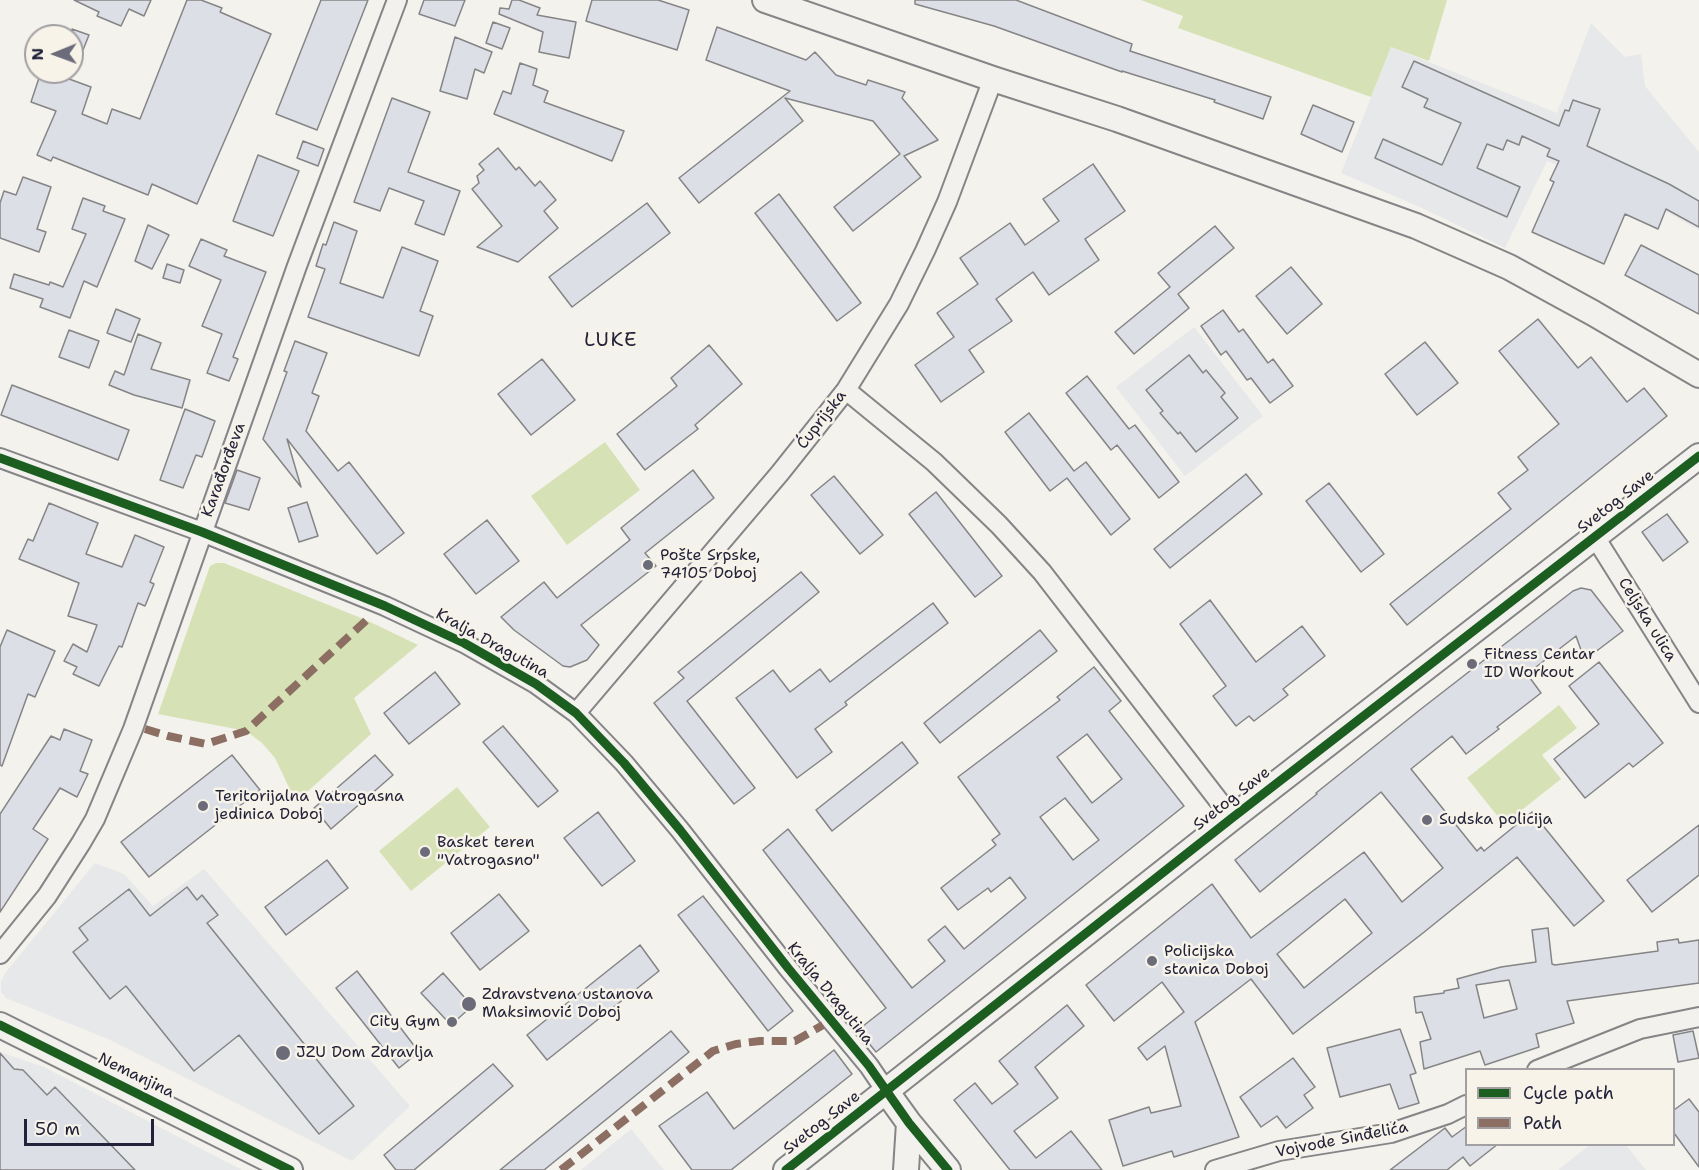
<!DOCTYPE html>
<html>
<head>
<meta charset="utf-8">
<style>
  body { margin:0 }
  #map { position:relative; width:1699px; height:1170px; overflow:hidden; background:#f4f2ec; font-family:"Shantell Sans",sans-serif }
  canvas { display:block }
  .legend { position:absolute; left:1465px; top:1068px; width:210px; height:78px; box-sizing:border-box; background:#f7f3e8; border:2px solid #a29fa3; margin:0; padding:8px 10px; list-style:none; font-size:18px; color:#22223b }
  .legend li { display:flex; align-items:center; gap:12px; height:30px }
  .legend b { width:30px; border:2px solid #a29fa3 }
  .north { position:absolute; left:24px; top:24px; width:60px; height:60px; box-sizing:border-box; background:#f7f3e8; border:2px solid #a29fa3; border-radius:50%; rotate:269deg; font-size:16px; font-weight:700; line-height:24px; text-align:center; color:#22223b }
  .north::after { content:''; display:block; margin:auto; width:21px; height:27px; background:#6c6b79; clip-path:polygon(50% 0,100% 100%,50% 72%,0 100%) }
  .scale { position:absolute; left:24px; top:1119px; width:130px; height:27px; box-sizing:border-box; border:3px solid #22223b; border-top:0; padding-left:8px; font-size:18px; line-height:21px; white-space:nowrap; color:#22223b; -webkit-text-stroke:4px #f7f3e8; paint-order:stroke }
</style>
</head>
<body>
<div id="map">
<canvas width="1699" height="1170"></canvas>
<ul class="legend">
<li><b style="height:8px;background:#1b5e20"></b>Cycle path</li>
<li><b style="height:8px;background:#8d6e63"></b>Path</li>
</ul>
<div class="north">N</div>
<div class="scale">50 m</div>
</div>
<script>
const c = document.querySelector('canvas').getContext('2d');
c.lineJoin = 'round';
function fill(path, color) {
  c.fillStyle = color;
  c.fill(path, 'evenodd');
}
function shape(rows) {
  const path = new Path2D();
  for (const r of rows) {
    path.moveTo(r[0], r[1]);
    for (let i = 2; i < r.length; i += 2) path.lineTo(r[i], r[i + 1]);
  }
  return path;
}
function stroke(path, color, width, dash) {
  c.strokeStyle = color;
  c.lineWidth = width;
  c.lineCap = dash ? 'butt' : 'round';
  c.setLineDash(dash || []);
  c.stroke(path);
}
function drawText(font, color, halo, rows, align = 'center') {
  c.font = font + ' "Shantell Sans",sans-serif';
  c.lineWidth = 5;
  c.setLineDash([]);
  c.textBaseline = 'middle';
  c.strokeStyle = halo;
  c.fillStyle = color;
  for (const [text, x, y, turn = 0] of rows) {
    c.save();
    c.translate(x, y);
    c.rotate((+turn || 0) * Math.PI / 180);
    c.textAlign = isNaN(turn) ? turn : align;
    if (halo) c.strokeText(text, 0, 0);
    c.fillText(text, 0, 0);
    c.restore();
  }
}
fill(shape([
  [1591,23,1625,57,1641,54,1645,86,1699,152,1699,230,1659,208,1547,161,1505,248,1422,208,1341,173,1391,47,1557,113],
  [1194,327,1263,416,1185,476,1116,387],
  [95,863,124,874,153,906,204,869,410,1106,352,1161,108,1039,6,998,1,992,1,981,6,972],
  [0,1052,44,1067,242,1170,0,1170],
  [631,1129,664,1170,581,1170],
  [1591,1144,1626,1145,1646,1170,1558,1170]
]), '#e7e8e9');
fill(shape([
  [1141,0,1447,0,1429,61,1391,47,1371,97,1178,28,1183,16],
  [605,442,640,490,567,545,531,496],
  [216,563,224,563,366,620,418,645,354,698,371,734,296,802,275,758,262,743,246,731,158,714,210,566],
  [1559,705,1577,728,1542,755,1561,779,1504,824,1467,778],
  [457,787,490,827,411,891,379,851]
]), '#d6e2b6');
const building = shape([
  [74,0,151,0,144,16,129,9,121,26,97,16,99,12,74,0],
  [187,0,201,0,222,8,220,12,271,34,197,204,152,184,148,195,53,157,51,161,37,155,56,111,31,102,41,72,50,72,91,87,82,114,107,124,112,109,140,119,187,0],
  [321,0,368,0,317,130,276,114,321,0],
  [424,0,465,0,455,26,419,14,424,0],
  [512,0,519,0,540,8,537,15,576,22,569,58,539,52,543,32,499,14,500,8,509,9,512,0],
  [592,0,658,0,689,10,677,50,586,21,592,0],
  [915,0,1016,0,1132,44,1130,51,1271,97,1263,119,1214,102,1215,100,1122,71,1122,72,994,26,915,4,915,0],
  [493,22,510,28,502,49,486,43,493,22],
  [717,27,806,60,815,52,836,75,866,85,868,80,905,92,902,98,938,140,904,156,921,177,853,231,834,207,900,154,873,121,785,98,803,121,699,203,679,178,790,91,706,60,717,27],
  [72,29,89,35,73,75,72,75,72,29],
  [455,37,492,52,484,73,475,69,467,99,440,91,455,37],
  [1414,61,1559,126,1565,110,1569,111,1573,100,1600,109,1587,146,1669,184,1699,201,1699,227,1666,209,1658,229,1625,214,1604,264,1532,232,1554,182,1550,180,1559,161,1547,156,1550,149,1522,136,1519,145,1507,140,1503,150,1487,144,1477,168,1520,187,1507,217,1375,158,1383,139,1442,165,1461,123,1424,107,1428,99,1402,87,1414,61],
  [520,63,537,69,533,85,548,91,544,102,624,131,612,161,494,114,503,91,511,94,520,63],
  [392,98,430,112,408,172,460,191,444,235,415,224,424,201,389,188,380,211,354,202,392,98],
  [1313,105,1354,122,1342,152,1301,134,1313,105],
  [303,141,324,149,318,166,297,158,303,141],
  [498,148,516,170,519,167,535,186,540,181,556,200,544,211,558,228,518,262,477,247,502,226,472,189,479,183,477,176,484,170,479,164,498,148],
  [258,155,299,171,273,236,233,221,258,155],
  [1093,164,1125,211,1085,239,1099,260,1049,295,1033,272,996,299,1012,321,969,350,984,372,941,402,915,365,954,337,937,313,978,284,960,258,1010,223,1025,245,1059,221,1043,199,1093,164],
  [23,177,51,187,37,229,46,232,39,252,0,238,0,203,4,191,16,195,23,177],
  [779,194,861,303,837,321,755,213,779,194],
  [83,198,105,206,103,211,125,219,97,287,84,281,70,318,40,307,43,299,10,288,14,274,49,285,50,282,63,287,86,234,72,229,83,198],
  [647,203,670,233,572,307,549,277,647,203],
  [334,222,357,231,340,283,383,298,402,247,438,261,420,311,433,316,419,356,308,317,325,269,316,266,323,244,326,245,334,222],
  [148,225,169,235,152,269,135,261,148,225],
  [1215,226,1234,248,1178,294,1189,308,1134,354,1115,332,1170,287,1158,273,1215,226],
  [201,239,227,250,224,256,266,272,233,357,238,359,229,381,207,373,222,334,202,326,221,280,189,266,201,239],
  [1641,245,1699,275,1699,314,1625,275,1641,245],
  [167,264,184,270,180,283,163,278,167,264],
  [1291,267,1322,304,1287,334,1256,296,1291,267],
  [116,309,140,319,131,342,107,333,116,309],
  [1223,310,1239,332,1243,329,1268,363,1273,359,1293,386,1270,403,1251,378,1247,380,1226,351,1221,355,1201,326,1223,310],
  [1538,319,1578,368,1591,357,1627,402,1644,388,1667,416,1407,625,1390,604,1511,509,1498,493,1528,470,1518,457,1559,424,1499,351,1538,319],
  [69,330,99,341,89,368,59,357,69,330],
  [138,334,161,343,151,369,190,380,182,408,134,395,109,385,115,371,124,375,138,334],
  [295,341,327,353,312,393,319,396,306,431,338,471,349,462,404,533,377,554,287,439,301,487,263,439,287,372,284,371,295,341],
  [1425,342,1458,383,1417,415,1385,374,1425,342],
  [709,345,742,384,695,425,698,429,645,470,617,434,677,386,671,378,709,345],
  [1189,355,1203,373,1206,370,1225,393,1221,397,1238,418,1196,452,1180,432,1178,434,1160,413,1163,411,1146,390,1189,355],
  [542,359,575,400,531,435,498,394,542,359],
  [1087,376,1129,429,1135,425,1179,482,1159,498,1117,445,1111,450,1066,393,1087,376],
  [12,385,129,430,118,460,1,415,12,385],
  [185,409,215,421,202,457,196,455,183,488,160,480,185,409],
  [1029,413,1074,471,1086,462,1130,519,1111,535,1067,478,1050,491,1005,432,1029,413],
  [237,470,260,478,249,510,225,503,237,470],
  [693,470,714,498,645,553,656,566,581,625,599,645,587,660,570,667,563,666,514,630,501,617,544,582,557,598,630,540,621,528,693,470],
  [1246,474,1262,494,1170,568,1154,549,1246,474],
  [834,476,883,535,860,554,811,495,834,476],
  [1329,483,1384,554,1361,572,1306,501,1329,483],
  [936,492,1002,576,975,597,909,514,936,492],
  [307,502,318,536,299,542,288,508,307,502],
  [49,503,98,523,86,554,122,567,135,535,164,547,150,582,154,584,145,606,138,603,122,647,119,646,99,686,73,674,77,667,64,661,73,644,87,652,97,625,68,616,79,583,19,559,28,539,33,541,49,503],
  [1667,514,1688,542,1663,561,1642,532,1667,514],
  [487,520,519,561,476,594,444,554,487,520],
  [801,572,819,592,687,701,755,788,734,804,654,703,684,678,678,672,801,572],
  [1581,588,1591,590,1623,631,1590,656,1581,650,1576,636,1527,674,1541,693,1497,727,1499,729,1466,754,1452,736,1411,769,1477,851,1481,847,1484,851,1532,812,1604,901,1574,926,1517,857,1423,933,1293,1034,1251,979,1195,1022,1239,1137,1174,1157,1172,1151,1123,1166,1109,1120,1149,1107,1151,1113,1181,1106,1165,1046,1147,1060,1138,1048,1184,1012,1162,982,1114,1021,1086,985,1212,884,1251,938,1364,852,1402,902,1443,868,1381,792,1260,892,1235,860,1317,794,1316,793,1421,709,1573,591,1581,588],
  [1345,899,1372,933,1304,988,1277,954,1345,899],
  [1210,600,1256,662,1302,626,1325,656,1283,689,1288,695,1254,721,1249,716,1236,726,1213,696,1226,686,1180,624,1210,600],
  [933,603,948,623,845,702,847,705,815,729,832,752,797,778,736,698,773,670,790,692,820,669,830,682,933,603],
  [7,630,55,651,35,697,28,694,2,766,0,765,0,647,7,630],
  [1040,630,1057,651,940,743,924,723,1040,630],
  [1599,662,1663,743,1633,767,1629,763,1585,798,1554,759,1599,724,1569,686,1599,662],
  [1094,667,1121,701,1109,711,1184,806,876,1052,858,1030,886,1008,763,850,788,829,912,988,945,961,928,940,945,926,964,949,1026,898,1010,877,991,892,988,888,958,910,941,888,996,845,992,840,1000,834,958,777,1060,700,1057,697,1094,667],
  [1087,734,1122,779,1092,803,1057,757,1087,734],
  [1065,798,1099,840,1073,860,1040,817,1065,798],
  [435,672,460,704,409,744,384,713,435,672],
  [503,726,558,791,538,807,483,742,503,726],
  [64,729,92,740,80,771,88,774,77,797,60,788,41,817,33,829,48,839,0,912,0,814,51,736,60,740,64,729],
  [902,742,918,763,832,831,816,810,902,742],
  [232,755,260,790,149,877,121,842,232,755],
  [375,755,393,775,331,829,314,808,375,755],
  [598,812,635,861,602,886,564,838,598,812],
  [1699,825,1699,875,1652,912,1627,880,1699,825],
  [327,860,348,888,286,935,265,907,327,860],
  [187,887,197,900,202,895,218,915,207,923,354,1106,319,1134,239,1035,194,1071,126,986,110,999,73,952,88,940,79,928,129,889,150,916,187,887],
  [499,894,529,931,480,970,451,933,499,894],
  [703,896,793,1011,768,1031,678,915,703,896],
  [1548,928,1552,964,1555,965,1658,951,1657,942,1678,939,1679,943,1699,940,1699,983,1567,1001,1574,1023,1536,1034,1539,1047,1485,1065,1480,1051,1424,1069,1420,1042,1431,1039,1422,1012,1416,1013,1414,997,1444,993,1444,991,1459,988,1457,979,1501,967,1536,962,1532,930,1548,928],
  [1509,980,1517,1009,1484,1018,1476,985,1509,980],
  [640,945,659,971,547,1060,527,1035,640,945],
  [357,971,419,1052,399,1068,336,988,357,971],
  [443,973,472,1006,451,1025,421,993,443,973],
  [1067,1005,1084,1026,1035,1067,1058,1098,1014,1131,1036,1158,1071,1131,1102,1170,1010,1170,954,1100,975,1083,992,1104,1018,1084,999,1061,1067,1005],
  [1400,1029,1416,1073,1410,1075,1419,1103,1399,1109,1390,1084,1340,1097,1327,1048,1400,1029],
  [671,1031,689,1052,544,1170,500,1170,671,1031],
  [1693,1031,1699,1058,1678,1062,1673,1035,1693,1031],
  [834,1050,852,1074,731,1170,692,1170,659,1126,707,1092,734,1129,834,1050],
  [0,1053,14,1069,23,1070,47,1095,55,1087,135,1170,0,1170,0,1053],
  [1293,1058,1315,1087,1304,1095,1313,1108,1286,1128,1277,1116,1261,1127,1240,1097,1293,1058],
  [493,1064,513,1086,414,1170,396,1170,384,1155,493,1064],
  [1689,1099,1699,1112,1699,1167,1674,1133,1674,1110,1689,1099],
  [1467,1126,1467,1144,1498,1144,1470,1166,1463,1157,1447,1170,1390,1170,1445,1128,1452,1137,1467,1126]
]);
fill(building, '#dce0e6');
stroke(building, '#858486', 1.5);
const street = shape([
  [846,390,934,462,999,525,1042,572,1232,818],
  [0,458,202,532,385,606,464,643,536,684,576,713,624,763,680,830,788,968,869,1066,886,1091],
  [1595,537,1699,703],
  [576,713,780,473,846,390,899,304,925,251,947,202,993,79],
  [0,954,47,896,81,843,95,819,133,729,297,266,397,0],
  [1537,1070,1640,1029,1699,1017],
  [1215,1170,1279,1151,1391,1133,1448,1114,1466,1105]
]);
const secondary = shape([
  [765,0,993,79,1117,119,1416,226,1509,267,1593,313,1699,375],
  [0,1025,290,1170],
  [886,1091,909,1123,948,1170],
  [786,1170,1232,818,1699,456],
  [906,1170,909,1123]
]);
stroke(street, '#858486', 22);
stroke(secondary, '#858486', 28);
stroke(street, '#f2f1ed', 18);
stroke(secondary, '#f2f1ed', 24);
stroke(shape([
  [145,729,168,736,206,744,246,731,371,616],
  [561,1170,713,1051,736,1044,760,1041,795,1041,823,1025]
]), '#8d6e63', 8, [15, 8]);
stroke(shape([
  [0,458,202,532,385,606,464,643,536,684,576,713,624,763,680,830,788,968,869,1066,909,1123,948,1170],
  [0,1025,290,1170],
  [786,1170,1232,818,1699,456]
]), '#1b5e20', 9);
for (const [x, y, r, color] of [
  [648,565,6,"#6c6b79"],
  [1472,664,6,"#6c6b79"],
  [203,806,6,"#6c6b79"],
  [1427,820,6,"#6c6b79"],
  [425,852,6,"#6c6b79"],
  [1152,961,6,"#6c6b79"],
  [469,1004,8,"#6c6b79"],
  [452,1022,6,"#6c6b79"],
  [283,1053,8,"#6c6b79"]
]) {
  const dot = new Path2D();
  dot.arc(x, y, r, 0, 2 * Math.PI);
  c.fillStyle = color;
  c.fill(dot);
  stroke(dot, '#f7f3e8', 2);
}
drawText('16px', '#22223b', '#f7f3e8', [
  ["Ćuprijska",822,420,-52],
  ["Karađorđeva",224,470,-70],
  ["Svetog Save",1616,502,-38],
  ["Celjska ulica",1647,620,58],
  ["Kralja Dragutina",492,644,29],
  ["Svetog Save",1232,799,-38],
  ["Kralja Dragutina",830,994,51],
  ["Nemanjina",136,1076,26],
  ["Svetog Save",822,1123,-38],
  ["Vojvode Sinđelića",1342,1140,-11]
]);
drawText('16px', '#22223b', '#f7f3e8', [
  ["Pošte Srpske,",660,556],
  ["74105 Doboj",660,574],
  ["Fitness Centar",1484,655],
  ["ID Workout",1484,673],
  ["Teritorijalna Vatrogasna",215,797],
  ["jedinica Doboj",215,815],
  ["Sudska policija",1439,820],
  ["Basket teren",437,843],
  ["\"Vatrogasno\"",437,861],
  ["Policijska",1164,952],
  ["stanica Doboj",1164,970],
  ["Zdravstvena ustanova",482,995],
  ["Maksimović Doboj",482,1013],
  ["City Gym",440,1022,"right"],
  ["JZU Dom Zdravlja",296,1053]
], 'left');
c.letterSpacing = '1.5px';
drawText('20px', '#22223b', '#f7f3e8', [
  ["LUKE",611,341]
]);
c.letterSpacing = '0px';
</script>
</body>
</html>
